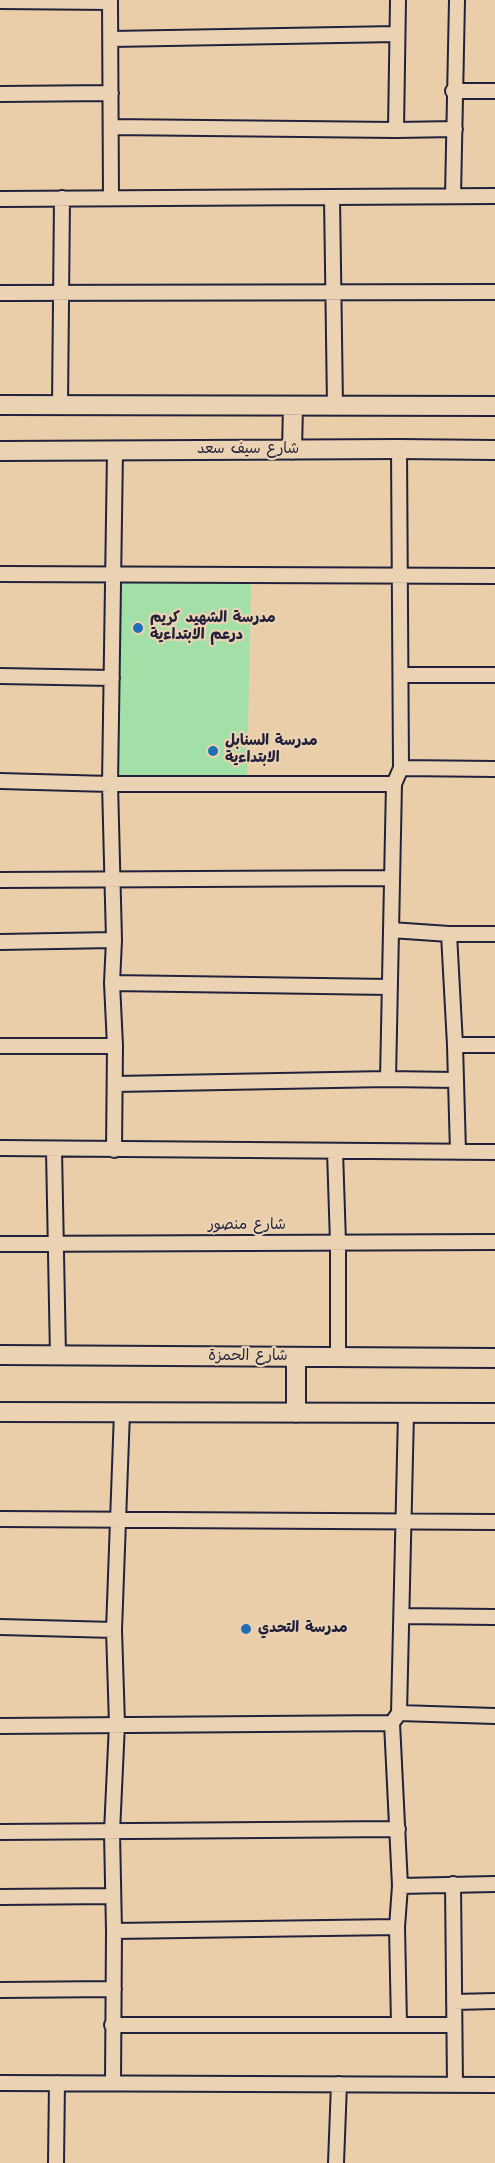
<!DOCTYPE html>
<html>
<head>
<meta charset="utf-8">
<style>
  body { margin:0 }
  canvas { display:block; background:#eaceaa }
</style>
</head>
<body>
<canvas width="495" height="2163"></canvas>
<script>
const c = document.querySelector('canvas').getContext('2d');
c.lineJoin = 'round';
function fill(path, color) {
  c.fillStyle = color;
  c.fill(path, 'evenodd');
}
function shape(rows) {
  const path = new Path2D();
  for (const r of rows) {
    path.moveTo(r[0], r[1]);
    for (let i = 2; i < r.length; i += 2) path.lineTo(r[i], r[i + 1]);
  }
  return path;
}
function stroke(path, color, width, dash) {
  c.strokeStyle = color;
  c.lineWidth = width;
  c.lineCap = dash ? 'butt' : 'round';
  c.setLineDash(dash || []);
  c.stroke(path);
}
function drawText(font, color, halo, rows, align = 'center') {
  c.font = font + ' Kalam,"Playpen Sans Arabic",sans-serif';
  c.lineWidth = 4.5;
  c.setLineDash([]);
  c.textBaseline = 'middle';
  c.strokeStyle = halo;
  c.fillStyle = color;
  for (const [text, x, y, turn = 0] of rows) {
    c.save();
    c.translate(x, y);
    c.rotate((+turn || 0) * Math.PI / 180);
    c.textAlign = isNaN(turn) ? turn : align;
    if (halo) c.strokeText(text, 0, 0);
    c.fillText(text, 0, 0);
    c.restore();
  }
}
fill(shape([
  [114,574,251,579,247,784,110,784]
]), '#a3e0a7');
const minor = shape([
  [110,0,111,198],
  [0,1,110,2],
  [111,39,397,34],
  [453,91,495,91],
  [0,94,111,93],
  [111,127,396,130,455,129],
  [396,130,398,0],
  [453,196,457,0],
  [332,197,335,406],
  [0,199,495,196],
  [0,293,495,292],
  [60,405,62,198],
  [0,574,495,576],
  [401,675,495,675],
  [0,676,112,678],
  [401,768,495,769],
  [0,781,110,784,394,784],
  [0,880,392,878],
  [391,930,449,934,495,934],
  [449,934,455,1045,458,1152],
  [0,942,114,940],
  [112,983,390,987],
  [455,1045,495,1045],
  [0,1046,115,1046],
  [388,1079,394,784,401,768,399,449],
  [115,1084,388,1079,455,1080],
  [0,1148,495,1152],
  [54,1150,58,1356],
  [114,1150,115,1046,112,983,114,940,110,784,115,451],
  [335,1151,338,1243,338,1357],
  [0,1244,495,1242],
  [0,1519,495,1522],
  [402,1616,495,1617],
  [0,1627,114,1630],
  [399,1713,495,1716],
  [0,1726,392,1723],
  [0,1832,398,1829],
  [453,1884,455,2085],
  [400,1886,495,1884],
  [0,1897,112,1896],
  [114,1931,397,1927],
  [0,1990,114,1989],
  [454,2002,495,2001],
  [399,2024,397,1927,400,1886,392,1723,399,1713,406,1413],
  [112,2025,454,2025],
  [0,2083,495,2085],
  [113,2083,114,1931,112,1832,117,1724,114,1630,122,1412],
  [56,2163,57,2083],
  [336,2163,339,2084]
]);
const tertiary = shape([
  [0,405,495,406],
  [292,450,293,406],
  [0,451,399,449,495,450],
  [0,1355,495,1358],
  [296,1357,296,1413],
  [0,1412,495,1413]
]);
stroke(minor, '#22223b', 18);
stroke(tertiary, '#22223b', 22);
stroke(minor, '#ead2b2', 14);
stroke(tertiary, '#ead2b2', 18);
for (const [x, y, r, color] of [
  [138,628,6,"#1f6fb2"],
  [213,751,6,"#1f6fb2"],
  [246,1629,6,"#1f6fb2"]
]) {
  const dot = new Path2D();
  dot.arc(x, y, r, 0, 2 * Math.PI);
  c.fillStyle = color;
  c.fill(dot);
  stroke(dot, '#ead2b2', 2);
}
drawText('15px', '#22223b', '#ead2b2', [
  ["شارع سيف سعد",248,450],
  ["شارع منصور",247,1226],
  ["شارع الحمزة",248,1357]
]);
drawText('bold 15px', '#22223b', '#ead2b2', [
  ["مدرسة الشهيد كريم",150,619],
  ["درعم الابتداءية",150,636],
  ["مدرسة السنابل",225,742],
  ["الابتداءية",225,759],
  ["مدرسة التحدي",258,1629]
], 'left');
</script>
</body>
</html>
